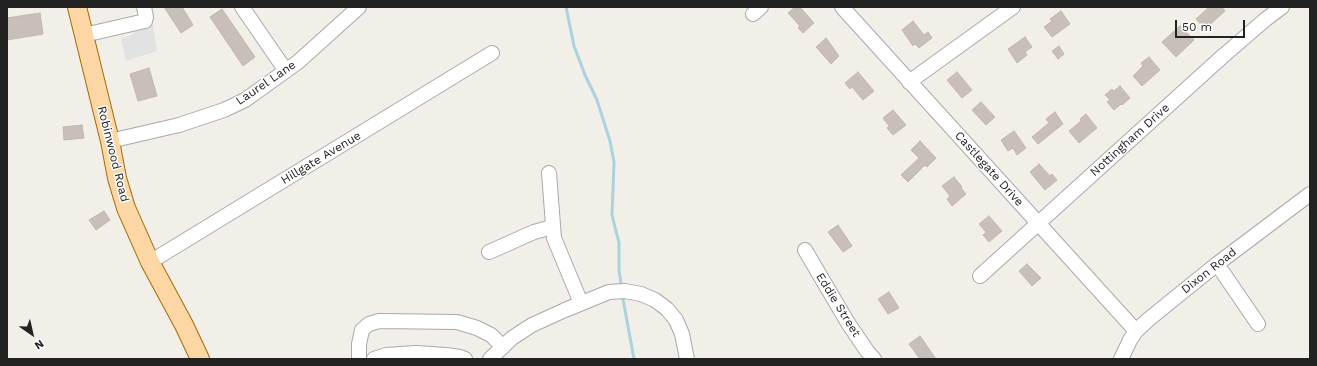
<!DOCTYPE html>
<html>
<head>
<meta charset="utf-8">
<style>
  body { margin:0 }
  #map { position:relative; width:1317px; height:366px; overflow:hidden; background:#f2efe9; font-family:"Work Sans",sans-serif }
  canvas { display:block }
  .frame { position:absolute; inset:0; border:8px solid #222; pointer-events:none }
  .north { position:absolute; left:12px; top:314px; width:40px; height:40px; -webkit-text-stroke:3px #fff; paint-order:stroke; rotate:146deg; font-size:11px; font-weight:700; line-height:16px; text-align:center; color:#222 }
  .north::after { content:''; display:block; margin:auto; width:14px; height:18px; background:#222; clip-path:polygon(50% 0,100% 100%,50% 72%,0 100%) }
  .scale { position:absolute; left:1175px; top:20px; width:70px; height:18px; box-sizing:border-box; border:2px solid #222; border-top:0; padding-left:5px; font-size:12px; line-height:14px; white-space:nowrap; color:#222; -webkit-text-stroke:3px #fff; paint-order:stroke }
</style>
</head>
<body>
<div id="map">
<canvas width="1317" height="366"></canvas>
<div class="frame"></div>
<div class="north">N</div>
<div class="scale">50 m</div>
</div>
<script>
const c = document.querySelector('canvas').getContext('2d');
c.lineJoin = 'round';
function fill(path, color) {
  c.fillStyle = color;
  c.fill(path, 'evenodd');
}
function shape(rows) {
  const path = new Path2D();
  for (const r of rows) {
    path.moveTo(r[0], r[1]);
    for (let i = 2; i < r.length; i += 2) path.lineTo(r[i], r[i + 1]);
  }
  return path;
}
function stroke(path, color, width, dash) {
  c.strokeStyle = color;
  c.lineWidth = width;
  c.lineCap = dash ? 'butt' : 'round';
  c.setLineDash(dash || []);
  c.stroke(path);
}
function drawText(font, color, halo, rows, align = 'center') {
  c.font = font + ' "Work Sans",sans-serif';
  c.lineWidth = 3;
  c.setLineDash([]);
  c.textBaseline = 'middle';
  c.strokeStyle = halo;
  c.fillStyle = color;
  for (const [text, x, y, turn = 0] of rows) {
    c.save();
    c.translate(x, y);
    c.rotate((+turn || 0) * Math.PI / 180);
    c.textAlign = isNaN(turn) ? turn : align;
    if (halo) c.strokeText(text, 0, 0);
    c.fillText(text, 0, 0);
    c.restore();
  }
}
fill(shape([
  [152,19,157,51,126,61,121,38,129,36]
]), '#e2e2e2');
stroke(shape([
  [566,7,574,46,585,75,597,100,610,141,614,162,612,215,619,243,619,270,621,284],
  [623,299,634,359]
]), '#aad3df', 3);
const building = shape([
  [164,7,182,7,193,25,181,33,164,7],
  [795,7,800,7,814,23,803,33,798,28,800,26,788,13,795,7],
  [1209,7,1222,7,1225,11,1205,29,1196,19,1209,7],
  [222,9,255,57,243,66,210,17,222,9],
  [1061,11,1070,24,1052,37,1044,27,1052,21,1050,19,1061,11],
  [40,13,43,34,7,40,7,18,40,13],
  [913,21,924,35,928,32,932,38,919,48,915,44,913,46,902,30,913,21],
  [1180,26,1194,40,1176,57,1162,42,1180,26],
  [1025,37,1032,47,1025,52,1027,55,1017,63,1008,49,1025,37],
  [826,38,839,56,831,64,816,47,826,38],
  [1059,46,1064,54,1058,59,1052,51,1059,46],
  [1149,57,1160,70,1142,86,1133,76,1143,66,1141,63,1149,57],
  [149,68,157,96,138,101,130,74,149,68],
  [858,72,874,91,863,100,852,87,850,89,845,83,858,72],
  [957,72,972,90,962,98,947,80,957,72],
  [1120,86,1130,98,1122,105,1121,104,1114,110,1107,102,1110,100,1105,95,1112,89,1114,91,1120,86],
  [981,102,995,117,986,125,972,110,981,102],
  [893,110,906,125,893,135,887,128,889,126,883,118,893,110],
  [1055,112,1063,124,1038,144,1032,137,1049,123,1046,119,1055,112],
  [1086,114,1097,128,1079,143,1069,131,1081,121,1080,119,1086,114],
  [82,125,84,138,64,140,63,127,82,125],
  [1014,131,1026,148,1017,155,1013,148,1008,151,1001,140,1014,131],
  [920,141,936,158,927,167,925,165,908,182,901,175,919,158,911,150,920,141],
  [1039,164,1050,176,1052,174,1057,180,1045,190,1030,172,1039,164],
  [954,177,962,187,961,188,966,194,952,206,947,199,950,196,942,186,954,177],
  [104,211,110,220,96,230,89,220,104,211],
  [989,216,1002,231,989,242,983,235,986,232,979,224,989,216],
  [838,225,852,246,843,252,828,232,838,225],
  [1027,264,1041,278,1032,286,1019,271,1027,264],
  [889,292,899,308,888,314,878,299,889,292],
  [920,336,936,359,920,359,909,344,920,336]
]);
fill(building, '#c7bfb8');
stroke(building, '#c4b6ab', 1);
const minor = shape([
  [242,7,286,71],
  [842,7,1136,331],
  [753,14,761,7],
  [84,35,145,21,146,17,144,7],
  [909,82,1013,7],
  [110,141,179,125,224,110,245,100,298,62,359,7],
  [549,173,554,238,581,303],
  [805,250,848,323,867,351,874,359],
  [489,252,534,232,552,227],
  [150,262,492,53],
  [1217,264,1258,324],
  [980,276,1223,56,1266,19,1282,7],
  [359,359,359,344,362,330,369,324,379,321,457,322,477,328,491,335,503,347],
  [374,359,386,355,416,353,446,355,460,357,465,359],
  [490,359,512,338,532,325,565,310,609,292,625,291,641,294,655,300,667,309,676,320,682,334,687,359],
  [1121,359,1130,340,1136,331,1149,319,1217,264,1310,194]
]);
const major = shape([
  [77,7,110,141,117,178,126,208,150,262,184,325,200,359]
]);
stroke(minor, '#a9a9a9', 16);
stroke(major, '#a06b00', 20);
stroke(minor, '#fff', 14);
stroke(major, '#fcd6a4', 18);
drawText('12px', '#222', '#fff', [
  ["Laurel Lane",266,83,-34],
  ["Nottingham Drive",1130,140,-42],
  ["Robinwood Road",113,154,76],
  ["Hillgate Avenue",321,158,-31],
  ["Castlegate Drive",989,169,48],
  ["Dixon Road",1209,271,-38],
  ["Eddie Street",838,305,58]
]);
</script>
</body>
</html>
